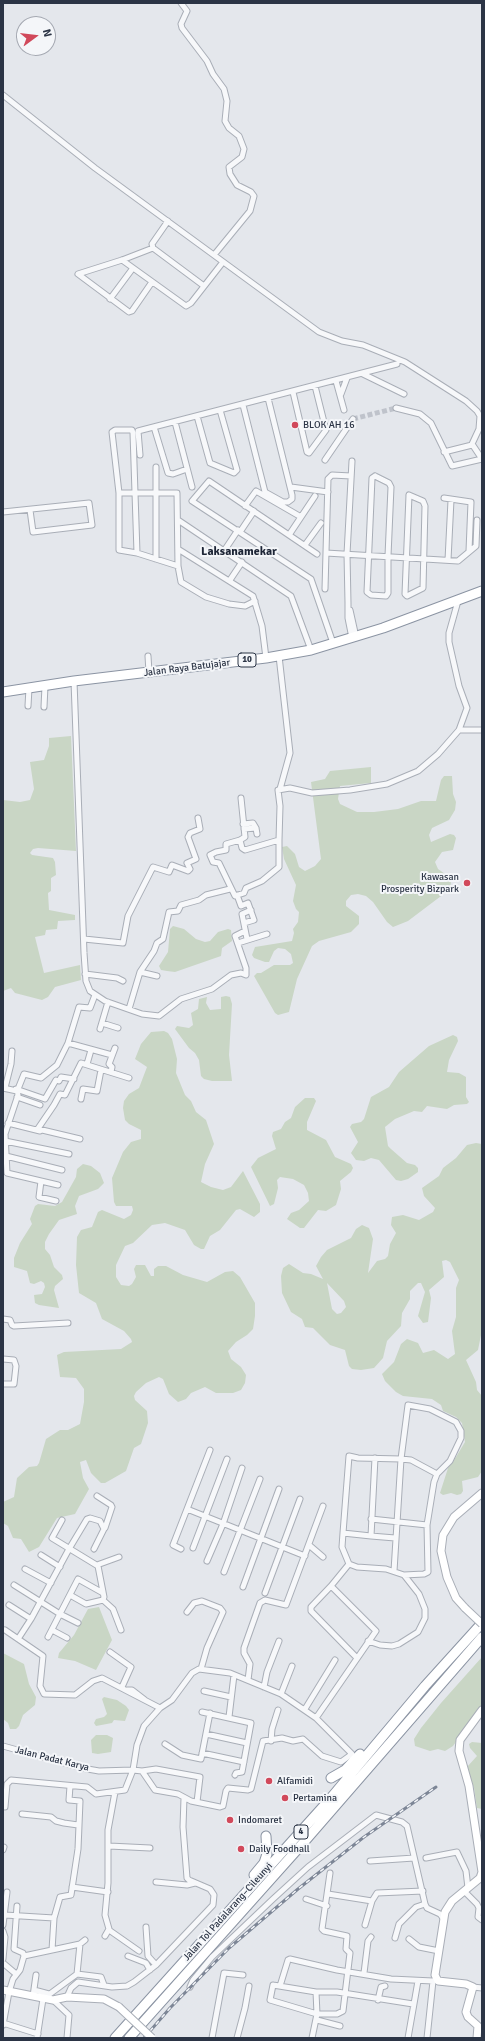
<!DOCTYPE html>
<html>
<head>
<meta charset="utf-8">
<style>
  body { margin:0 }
  #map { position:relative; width:485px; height:2041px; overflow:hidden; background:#e4e7ec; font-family:Signika,sans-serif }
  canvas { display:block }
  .frame { position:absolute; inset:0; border:4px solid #2b3445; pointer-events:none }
  .north { position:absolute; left:16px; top:16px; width:40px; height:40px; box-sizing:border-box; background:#f4f6f9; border:1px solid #a4a8b1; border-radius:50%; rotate:75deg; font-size:11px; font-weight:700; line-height:16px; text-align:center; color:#2b3445 }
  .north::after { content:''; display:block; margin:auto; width:14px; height:18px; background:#d1495b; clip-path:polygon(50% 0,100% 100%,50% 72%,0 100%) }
</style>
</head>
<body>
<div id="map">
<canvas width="485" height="2041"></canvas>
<div class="frame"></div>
<div class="north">N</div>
</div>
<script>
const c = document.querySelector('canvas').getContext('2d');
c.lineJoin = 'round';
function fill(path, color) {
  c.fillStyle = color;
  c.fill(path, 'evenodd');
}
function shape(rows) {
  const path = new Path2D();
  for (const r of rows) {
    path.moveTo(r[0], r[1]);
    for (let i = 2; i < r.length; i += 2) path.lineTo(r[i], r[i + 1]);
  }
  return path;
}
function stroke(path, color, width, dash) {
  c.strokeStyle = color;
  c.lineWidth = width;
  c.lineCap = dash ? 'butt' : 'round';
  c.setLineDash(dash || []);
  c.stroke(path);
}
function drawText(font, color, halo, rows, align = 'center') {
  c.font = font + ' Signika,sans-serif';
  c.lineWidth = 4;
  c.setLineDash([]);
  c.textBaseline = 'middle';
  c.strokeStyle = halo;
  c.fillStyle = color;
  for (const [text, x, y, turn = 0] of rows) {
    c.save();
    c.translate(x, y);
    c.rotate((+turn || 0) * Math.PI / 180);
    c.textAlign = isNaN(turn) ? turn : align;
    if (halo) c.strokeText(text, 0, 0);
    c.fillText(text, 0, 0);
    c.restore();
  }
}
fill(shape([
  [71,736,76,851,38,848,33,849,30,853,32,855,53,858,55,862,56,875,51,878,51,891,48,893,49,910,75,915,75,920,58,921,57,929,46,930,45,935,35,937,44,973,80,965,81,980,55,987,48,997,42,1000,15,993,11,988,3,991,3,800,20,802,30,800,34,789,30,762,44,760,49,746,49,738],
  [371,767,371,783,340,786,338,799,340,804,357,812,374,812,398,809,421,801,436,801,441,780,444,776,452,776,453,794,456,802,455,810,449,820,432,828,429,835,431,842,450,834,454,835,456,838,453,850,442,852,435,862,438,869,448,876,451,883,449,890,408,921,393,927,387,922,373,902,366,896,358,894,351,895,346,901,346,906,359,916,359,924,351,932,319,941,312,946,297,979,289,1012,278,1015,275,1013,254,976,257,973,261,973,274,965,290,965,293,963,291,954,285,949,278,948,274,951,269,962,265,962,254,958,252,955,255,947,292,941,294,933,293,929,298,922,299,912,296,909,293,901,296,885,284,859,282,847,287,846,295,854,299,867,305,871,315,866,321,859,311,782,325,779,330,771],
  [173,926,184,929,196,939,205,942,210,941,218,932,228,929,231,930,232,941,222,948,221,956,175,972,167,971,161,970,159,966,168,952,170,929],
  [226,996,230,997,232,1004,229,1055,232,1081,212,1081,204,1079,201,1076,199,1060,195,1053,189,1048,175,1029,177,1026,189,1028,193,1025,191,1013,198,1009,199,999,207,997,206,1003,210,1010,221,1009,221,997],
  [164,1031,168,1033,172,1039,177,1059,176,1073,185,1095,191,1101,196,1112,206,1120,214,1144,205,1164,201,1182,211,1187,223,1190,231,1187,243,1171,260,1204,260,1212,254,1217,240,1209,236,1210,220,1230,210,1236,204,1249,201,1249,194,1245,185,1230,165,1223,152,1225,133,1243,125,1246,116,1265,116,1277,121,1285,129,1286,132,1284,136,1277,134,1269,136,1265,145,1265,151,1276,154,1276,154,1269,158,1266,166,1266,183,1275,207,1282,225,1272,233,1271,240,1277,255,1303,255,1316,253,1329,247,1335,236,1342,228,1351,231,1359,241,1367,246,1375,245,1383,241,1390,233,1393,216,1393,205,1387,191,1393,186,1399,178,1402,169,1394,163,1379,159,1377,146,1383,136,1392,134,1396,135,1400,147,1411,148,1423,141,1444,134,1448,126,1471,105,1483,101,1483,91,1473,86,1460,80,1462,83,1478,89,1489,75,1514,57,1518,39,1547,29,1552,21,1539,13,1538,8,1526,3,1523,3,1502,14,1497,17,1478,29,1467,37,1466,39,1463,46,1439,60,1430,68,1430,80,1424,84,1402,84,1389,76,1378,60,1377,57,1355,64,1352,121,1349,132,1342,131,1339,124,1331,102,1319,96,1303,79,1293,76,1265,77,1237,81,1230,92,1227,98,1212,102,1210,124,1219,131,1215,133,1210,132,1206,116,1206,114,1202,112,1178,123,1152,131,1142,141,1139,141,1130,129,1124,125,1120,123,1108,124,1101,129,1094,139,1088,147,1067,135,1059,141,1044,151,1032],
  [453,1035,457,1037,458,1041,449,1060,447,1072,459,1073,466,1077,466,1097,469,1102,467,1104,454,1105,447,1109,427,1106,422,1112,414,1111,395,1119,385,1127,388,1146,391,1149,407,1163,415,1165,418,1168,418,1172,408,1179,401,1181,396,1180,379,1160,371,1158,364,1161,356,1160,351,1153,358,1142,350,1127,352,1124,361,1122,364,1119,371,1097,389,1087,399,1072,429,1046],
  [305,1098,314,1098,316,1101,307,1122,307,1130,326,1140,335,1157,351,1164,353,1168,351,1172,340,1181,341,1189,336,1205,326,1211,318,1210,304,1228,300,1228,287,1219,291,1213,299,1210,309,1201,308,1193,304,1185,293,1179,280,1177,277,1180,278,1188,274,1204,270,1206,251,1167,258,1158,276,1149,272,1136,273,1132,281,1129,285,1122,291,1118,295,1107],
  [476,1143,482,1144,482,1330,478,1350,466,1360,476,1382,477,1390,482,1396,482,1471,478,1477,462,1481,463,1491,461,1494,457,1495,451,1493,443,1495,440,1493,449,1465,456,1457,465,1442,462,1423,456,1417,443,1411,441,1405,432,1399,403,1396,396,1392,385,1381,382,1374,394,1362,401,1344,407,1339,418,1343,423,1353,434,1350,448,1359,455,1354,452,1331,456,1317,456,1288,459,1280,450,1262,446,1260,442,1261,444,1277,429,1290,431,1298,428,1322,423,1323,418,1316,425,1292,421,1283,418,1283,410,1291,410,1299,402,1313,401,1326,387,1341,383,1358,374,1368,361,1370,352,1369,349,1366,345,1350,330,1345,313,1328,305,1327,302,1319,291,1312,282,1293,281,1276,283,1268,289,1264,303,1273,311,1274,323,1279,316,1266,321,1257,327,1250,351,1238,356,1229,362,1225,369,1228,373,1239,368,1273,377,1261,385,1259,388,1256,390,1244,396,1233,391,1225,392,1217,403,1215,419,1220,433,1212,435,1208,424,1196,422,1188,439,1176,443,1168,456,1158,467,1145],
  [327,1283,344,1301,346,1307,341,1313,337,1314,332,1309],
  [83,1164,91,1166,100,1173,104,1183,98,1189,79,1196,75,1206,77,1214,59,1220,49,1234,45,1242,45,1249,50,1255,54,1267,62,1275,63,1279,55,1286,54,1290,59,1308,39,1305,35,1303,34,1295,42,1294,45,1287,44,1283,41,1281,34,1284,30,1283,27,1271,14,1267,14,1258,20,1243,32,1224,30,1219,35,1206,38,1204,55,1206,62,1202,76,1177,77,1169],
  [99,1607,112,1640,96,1670,75,1661,58,1658,59,1653,74,1635,88,1609],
  [3,1653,24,1664,29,1684,36,1697,35,1705,23,1715,19,1726,16,1729,10,1729,8,1723,3,1719],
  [482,1657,482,1705,453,1746,445,1751,438,1749,430,1751,415,1746,414,1739,421,1728,441,1703],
  [104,1697,117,1700,126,1706,129,1710,125,1721,114,1720,112,1723,96,1726,94,1723,96,1719,104,1717,107,1714,102,1699],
  [96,1735,107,1735,113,1738,111,1752,98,1754,92,1753,91,1740],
  [472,1742,482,1743,482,1809,477,1808,474,1788,467,1767,477,1756,470,1748,469,1744]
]), '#c9d6c5');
stroke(shape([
  [353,419,396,408]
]), '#bfc3cb', 5, [5, 2.5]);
const street = shape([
  [181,3,187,11,181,24,182,28,207,61,213,74,224,89,227,101,225,121,229,128,239,136,244,149,242,157,229,167,230,174,237,185,251,192,254,196,250,211,214,255],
  [3,95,95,168,319,332,342,341,363,345,405,362,466,401,477,411,480,416,479,429,472,444,482,459],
  [153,248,204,286],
  [153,248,152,244,168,221],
  [122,260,186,306,191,303,223,262],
  [152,282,132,311,129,312,78,274,122,260,153,248],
  [110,299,133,268],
  [363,374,404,394],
  [336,381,344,410],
  [293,392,307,452,309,453,326,430,315,386],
  [341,394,347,378],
  [243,405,265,492,283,502,288,502,292,499,292,495,268,398],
  [396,408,420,414,431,423,452,466,482,459],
  [197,416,210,463,234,473,237,470,220,410],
  [175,422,192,487],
  [154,427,168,473,173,474,187,469],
  [444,452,472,445],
  [140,455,138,431,397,364],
  [325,460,353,419],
  [352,461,347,554,348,603,348,618,352,638],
  [375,476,389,483,391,487,388,556,388,593,386,596,371,595,367,592,372,478,375,476],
  [291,487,328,492],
  [119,493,177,493,178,566,181,582,206,597,229,604,245,606,255,601],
  [409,495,423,501,425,506,423,588,407,596,405,594,409,495],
  [444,498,471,502,469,551],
  [245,506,256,491,301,517],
  [3,512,89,503,92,525,33,532,30,510],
  [178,520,291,596,311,650],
  [240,532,254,511],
  [289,535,315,496],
  [305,545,321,523],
  [178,549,253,596,262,626,266,658],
  [224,551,238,530],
  [137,553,133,433,132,430,115,430,112,432,119,493,119,550,137,553,178,566],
  [326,553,458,561,476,546,477,520],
  [317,554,209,481,192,501,311,579,333,643],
  [156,559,156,467],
  [448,560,451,500],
  [230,580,242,562],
  [325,589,328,479,332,475,351,476],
  [350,610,356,637],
  [148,656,149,672],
  [279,656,290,753,280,789],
  [74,681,84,953,86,981,90,991,105,1001,142,1014,159,1016,181,999,212,989,231,975,241,973,246,975,246,968,235,936,245,931],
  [28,706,29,688],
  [44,707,45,686],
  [459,730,482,730],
  [241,798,245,837,240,840,242,848,245,850,279,840,280,806,278,790,290,788,312,793,350,790,387,784,418,771,438,754,459,730,467,708,459,686,449,642,449,633,458,601],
  [243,824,253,823,256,828],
  [244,829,256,828,257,834],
  [240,840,226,844,226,850,216,852,210,855,213,862,219,863,235,896,244,893,246,888,262,881,279,867,279,840],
  [237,895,241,906,248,903,254,920,244,923],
  [84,939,123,943,128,916,153,867,169,872,172,865,188,871,190,869,187,863,196,859,188,837,190,833,200,829,198,818],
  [247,939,242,914,251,910],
  [238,943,267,934],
  [140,972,157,976],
  [85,974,117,978,123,981],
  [129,1009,140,972,154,951,157,943,163,939,169,912,178,911,181,905,199,900,206,895,230,889],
  [102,1023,118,1028],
  [100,1029,108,1002],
  [68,1043,112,1055],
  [87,1064,91,1050],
  [111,1072,112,1067,109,1064,115,1048],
  [3,1088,17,1091,18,1095,5,1134,7,1173,58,1185],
  [5,1088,11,1064,12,1051],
  [16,1089,45,1099,56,1080,59,1081,61,1077,74,1079],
  [18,1089,24,1074,41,1078,57,1065,68,1043,79,1007,90,1008,95,995],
  [17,1097,40,1105],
  [81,1099,83,1089,97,1091,101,1070],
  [8,1123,40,1131],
  [38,1129,80,1139],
  [37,1130,54,1105,60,1094,65,1095,81,1063,129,1078],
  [5,1141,69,1154],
  [6,1156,62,1170],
  [41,1181,39,1197,56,1201],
  [3,1319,10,1320,12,1325,14,1326,68,1323],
  [3,1359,14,1360,16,1366,14,1384,3,1384],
  [375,1458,371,1536,343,1533,349,1456,358,1458,401,1459,411,1460,437,1474],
  [97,1496,111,1505,112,1507,105,1528],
  [187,1509,305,1556],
  [371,1519,427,1525],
  [62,1520,52,1538,98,1566,104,1597,103,1600,86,1604,70,1595],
  [343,1533,342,1547,349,1564,357,1567,386,1569,404,1575,419,1594,425,1609,425,1618,418,1632,399,1644,392,1646,380,1645,368,1641],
  [371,1536,395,1538],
  [309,1545,323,1557],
  [193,1548,227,1459],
  [181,1549,173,1545,210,1450],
  [41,1555,60,1567],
  [207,1561,223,1524,242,1468],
  [97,1565,119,1557],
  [25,1569,51,1583],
  [394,1571,401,1459,408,1405,430,1409,456,1422,461,1431,461,1438,450,1461,437,1474,434,1482,427,1525,428,1572,424,1574,404,1575],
  [224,1572,260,1479],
  [14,1585,60,1614,78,1623],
  [331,1586,311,1607,311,1611,356,1657],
  [243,1587,279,1489],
  [265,1593,300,1499],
  [103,1600,113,1609,121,1630],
  [9,1605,31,1619],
  [187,1612,194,1603,202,1601,220,1608,223,1612,207,1648,201,1669],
  [5,1630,43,1656,40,1686,44,1694,75,1695,93,1681,102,1678,160,1708],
  [52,1630,67,1638],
  [48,1637,78,1579,103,1593],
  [18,1639,31,1619,69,1549,87,1519,90,1518,100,1521,104,1529,94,1549],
  [110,1652,131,1667,122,1687],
  [248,1680,250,1664,244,1653,244,1648,260,1603,265,1600,286,1605,323,1506],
  [264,1687,267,1672,279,1641],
  [127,1690,132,1690,145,1700],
  [204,1691,231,1697],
  [281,1694,292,1666],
  [305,1709,335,1660],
  [202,1712,251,1723,242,1772,236,1773,235,1775],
  [229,1717,234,1675],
  [316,1718,376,1631,331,1586,349,1564],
  [206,1734,247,1743],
  [271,1741,272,1729,278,1710],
  [165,1744,182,1755,201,1759,210,1713],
  [3,1746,82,1768,99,1771,133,1770,142,1771,155,1790,178,1794,191,1801,220,1807,223,1806,226,1791,228,1788,248,1790,251,1789,263,1741,282,1738,293,1741,303,1739,322,1756,341,1762,352,1754,316,1718,281,1694,230,1673,199,1669,192,1673,172,1700,160,1708,144,1726,137,1745,133,1770,125,1790,96,1794,87,1787,11,1780,7,1784,5,1807],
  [202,1753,244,1762],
  [142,1771,156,1769,200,1777,197,1802],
  [22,1814,51,1817,56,1821,64,1823,78,1825],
  [109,1846,150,1848],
  [3,1850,4,1847],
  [426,1858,457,1852,466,1871,468,1888],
  [370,1861,414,1858],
  [156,1882,187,1885,195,1883],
  [72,1887,108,1892],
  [465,1892,477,1904,479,1908,478,1917,482,1920],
  [328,1894,372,1901,365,1925],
  [306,1899,327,1906],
  [372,1901,377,1893,423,1891],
  [17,1906,14,1949,23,1953,24,1956],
  [5,1915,54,1918],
  [3,1925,7,1892],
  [146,1927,148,1956,156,1965],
  [109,1930,139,1951],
  [3,1931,5,1937,3,1959],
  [105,1936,109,1929,105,1915,108,1883,108,1830,115,1792],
  [395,1938,399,1924,416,1907,425,1904],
  [409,1939,419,1947,439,1951],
  [52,1950,80,1944,85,1940],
  [128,1956,146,1963,150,1970],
  [3,1963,16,1974],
  [364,1973,368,1941,371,1937],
  [77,1974,101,1977,104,1985],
  [273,1985,316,1992,317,2014,270,2000,273,1985],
  [280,1986,288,1960,290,1959,337,1970,391,1979,433,1981],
  [190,1987,193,1980,212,1957,273,1899,308,1867,376,1815,402,1822,407,1826,425,1904,427,1908,440,1914,443,1918],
  [473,1987,482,1988],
  [34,1990,49,1994],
  [316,1992,337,1992,413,2004],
  [33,1996,36,1975],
  [67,1997,71,1988,78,1982,112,1987,127,1986,134,1982,156,1965,213,1905,214,1895,210,1889,189,1880,187,1878,183,1827,184,1798],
  [53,2000,69,2015,67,2038],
  [378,2000,381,1987,385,1986],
  [317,2020,340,2026],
  [3,2023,38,2034],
  [3,2025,9,1992,13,1979,20,1970,24,1956,52,1950,54,1918,60,1897,71,1895,78,1849,80,1801,69,1800,70,1786],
  [37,2038,43,1999,77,1974,80,1944],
  [212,2038,224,1973,243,1975],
  [237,2038,245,2008,249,1986],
  [312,2038,317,2014,337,2014,343,2011,350,1953,346,1949,347,1936,324,1931,322,1929,330,1873],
  [408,2038,418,1981],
  [427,2038,433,1981,435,1980]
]);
const secondary = shape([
  [465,1608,456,1598,447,1577,441,1551,443,1535,454,1517,482,1493],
  [482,1710,460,1740,459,1751,469,1786,482,1872],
  [3,1990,53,2000,67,1997,104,1999,119,2007],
  [477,2038,478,2026,468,2017,466,2012,473,1987,466,1984,438,1981,435,1975,445,1912,452,1901,480,1878,482,1872]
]);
const highway = shape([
  [3,692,74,681,266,658,311,650,383,628,482,591],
  [331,1778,345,1770,360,1754],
  [254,1875,264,1863,267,1854,266,1836],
  [115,2038,330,1799,425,1686,482,1623],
  [129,2038,304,1842,482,1637]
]);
stroke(street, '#a9aeb7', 7);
stroke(secondary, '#a9aeb7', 9);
stroke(highway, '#8b94a3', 11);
stroke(street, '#f7f8fa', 5);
stroke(secondary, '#fff', 7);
stroke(highway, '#fff', 9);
const rail = shape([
  [144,2038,170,2008,229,1948,298,1889,364,1837,436,1787]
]);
stroke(rail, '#7d8696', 3);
stroke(rail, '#f4f6f9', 1.5, [4.5]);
const secondaryBridge = shape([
  [465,1608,482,1624],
  [119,2007,152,2038]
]);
stroke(secondaryBridge, '#a9aeb7', 9, []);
stroke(secondaryBridge, '#fff', 7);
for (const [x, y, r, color] of [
  [295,425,4,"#d1495b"],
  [467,883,4,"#d1495b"],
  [269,1781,4,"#d1495b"],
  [285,1798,4,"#d1495b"],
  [230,1820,4,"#d1495b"],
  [241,1849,4,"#d1495b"]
]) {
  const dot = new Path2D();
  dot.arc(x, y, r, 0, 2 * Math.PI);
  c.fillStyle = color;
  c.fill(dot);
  stroke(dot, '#f4f6f9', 1.5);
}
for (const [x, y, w] of [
  [247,660,18],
  [301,1832,14]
]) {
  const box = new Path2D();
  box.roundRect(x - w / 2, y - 7, w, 14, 3);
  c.fillStyle = '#f4f6f9';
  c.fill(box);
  stroke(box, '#2b3445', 1);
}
drawText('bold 9px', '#2b3445', null, [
  ["10",247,660],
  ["4",301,1832]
]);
drawText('10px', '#2b3445', '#f4f6f9', [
  ["BLOK AH 16",303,425],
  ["Kawasan",459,877,"right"],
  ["Prosperity Bizpark",459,889,"right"],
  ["Alfamidi",277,1781],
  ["Pertamina",293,1798],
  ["Indomaret",238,1820],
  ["Daily Foodhall",249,1849]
], 'left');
drawText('10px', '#2b3445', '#f4f6f9', [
  ["Jalan Raya Batujajar",187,668,-7],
  ["Jalan Padat Karya",52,1759,14],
  ["Jalan Tol Padalarang–Cileunyi",228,1912,-48]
]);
drawText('bold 12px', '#1d2536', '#f4f6f9', [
  ["Laksanamekar",239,552]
]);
</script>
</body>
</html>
